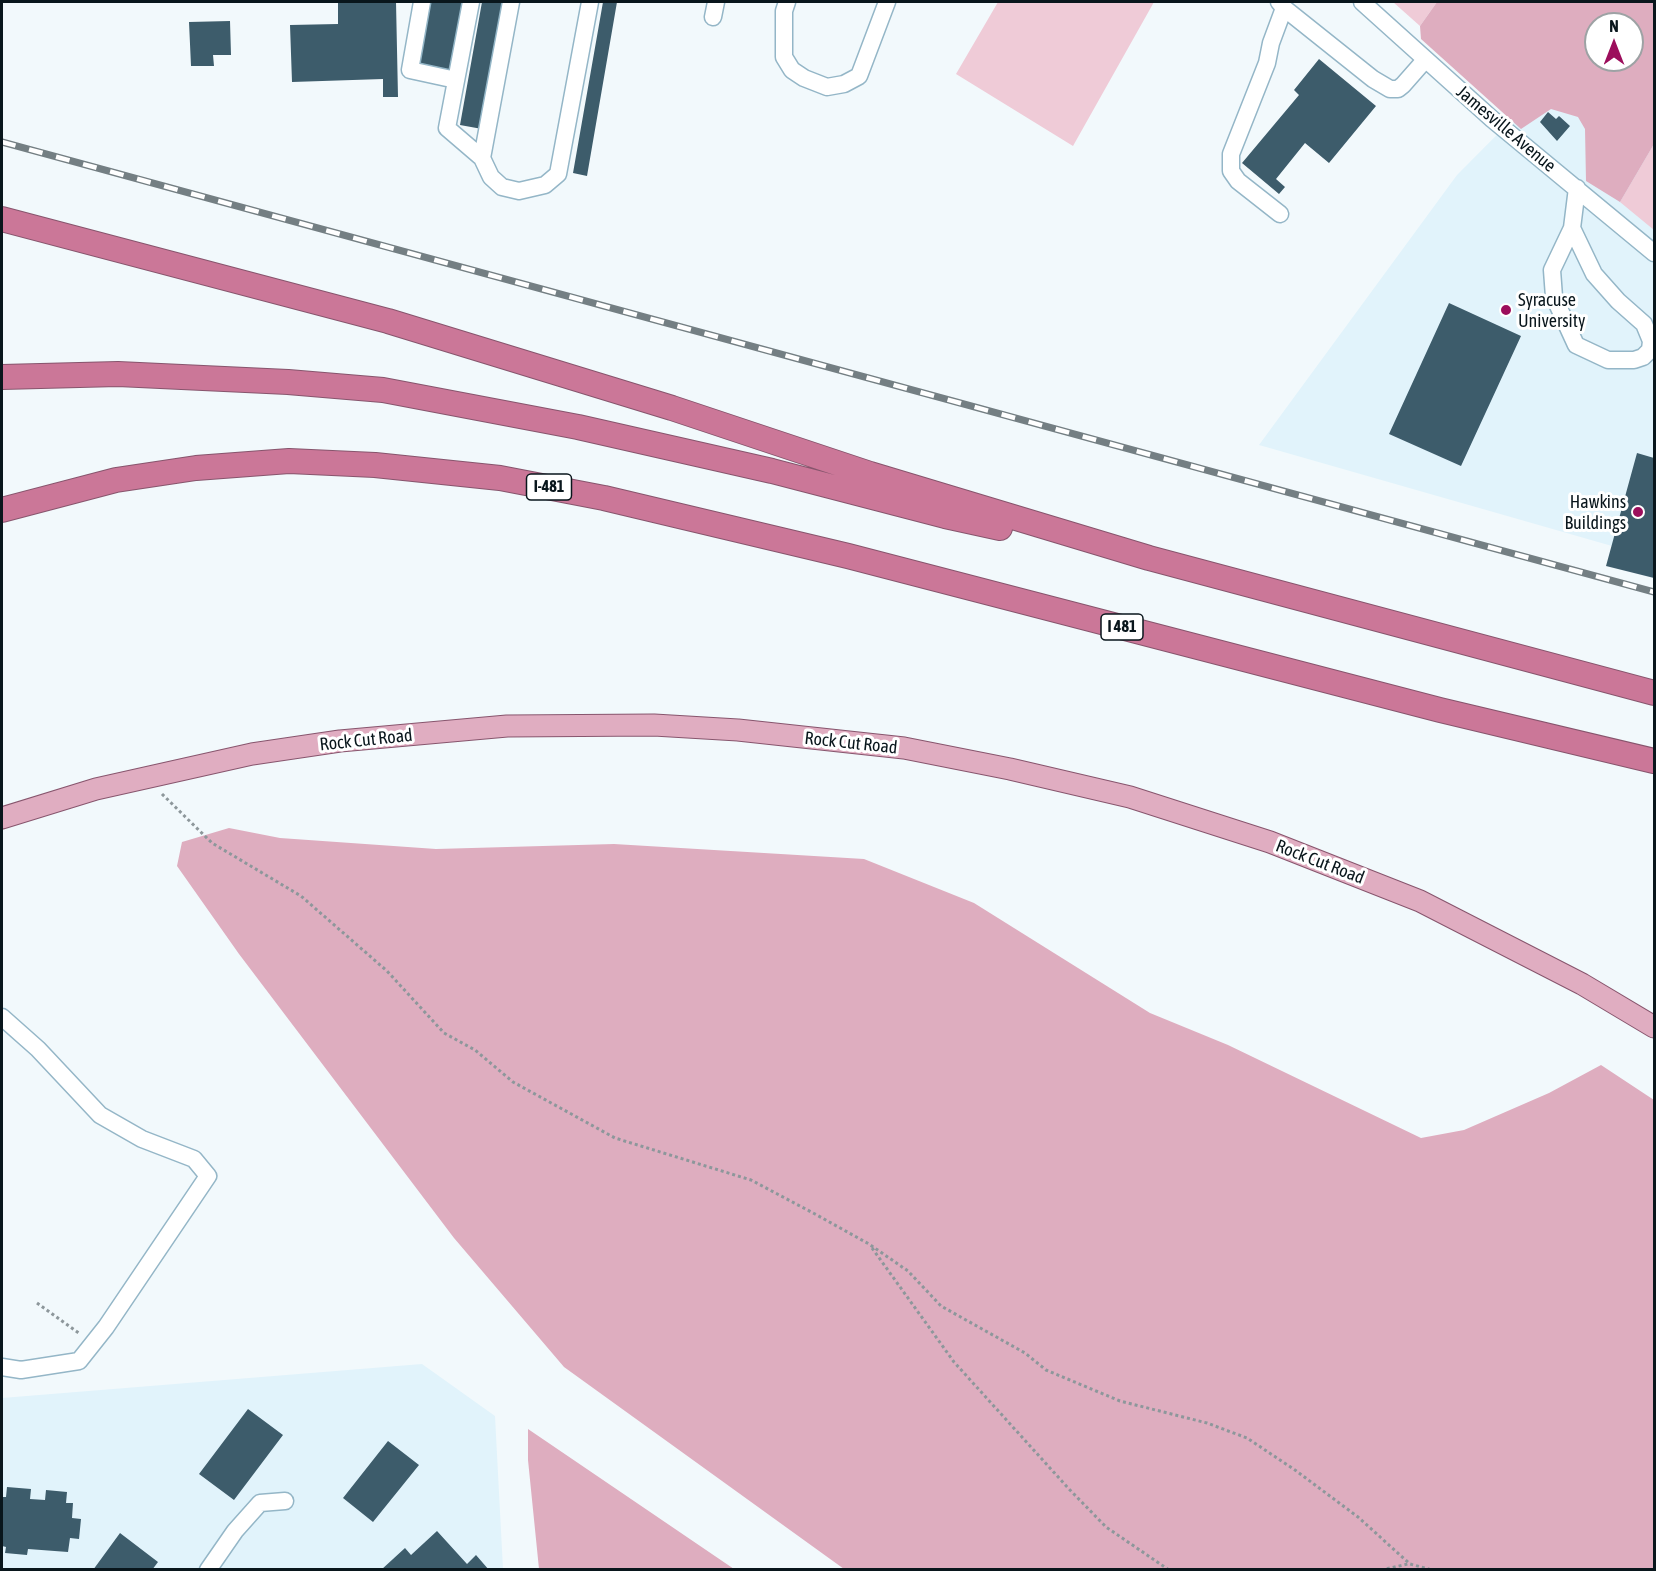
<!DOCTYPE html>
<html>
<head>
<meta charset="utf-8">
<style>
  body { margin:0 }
  #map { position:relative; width:1656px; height:1571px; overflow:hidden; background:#f2f9fc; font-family:"Asap Condensed",sans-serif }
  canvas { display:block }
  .frame { position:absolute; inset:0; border:3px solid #09161c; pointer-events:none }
  .north { position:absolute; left:1584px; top:12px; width:60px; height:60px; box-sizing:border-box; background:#fff; border:2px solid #9da2a4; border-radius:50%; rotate:0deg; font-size:16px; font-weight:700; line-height:24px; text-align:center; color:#09161c }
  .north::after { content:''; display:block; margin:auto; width:21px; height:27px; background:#9c0e5c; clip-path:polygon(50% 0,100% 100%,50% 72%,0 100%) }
</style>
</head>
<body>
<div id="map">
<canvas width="1656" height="1571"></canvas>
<div class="frame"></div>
<div class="north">N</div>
</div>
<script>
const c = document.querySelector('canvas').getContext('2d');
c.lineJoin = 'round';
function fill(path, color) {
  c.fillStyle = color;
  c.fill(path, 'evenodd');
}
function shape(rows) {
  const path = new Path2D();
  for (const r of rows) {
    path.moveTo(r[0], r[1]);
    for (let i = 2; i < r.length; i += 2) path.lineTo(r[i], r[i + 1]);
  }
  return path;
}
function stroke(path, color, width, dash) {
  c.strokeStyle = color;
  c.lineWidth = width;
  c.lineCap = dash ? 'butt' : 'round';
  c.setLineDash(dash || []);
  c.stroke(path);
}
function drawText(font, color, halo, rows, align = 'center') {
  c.font = font + ' "Asap Condensed",sans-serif';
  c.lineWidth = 6;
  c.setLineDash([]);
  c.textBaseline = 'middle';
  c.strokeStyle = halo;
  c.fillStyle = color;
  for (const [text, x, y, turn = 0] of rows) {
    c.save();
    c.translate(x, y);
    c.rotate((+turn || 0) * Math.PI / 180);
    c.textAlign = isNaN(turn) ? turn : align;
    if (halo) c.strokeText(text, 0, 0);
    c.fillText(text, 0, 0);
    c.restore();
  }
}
fill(shape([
  [1654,2,1654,558,1259,445,1457,175,1596,35,1596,60,1632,60,1632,24],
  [422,1364,495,1416,503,1569,2,1570,2,1398]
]), '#e1f3fb');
fill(shape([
  [998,2,1154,2,1073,146,956,74],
  [1393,2,1437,2,1420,26],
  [1654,144,1654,230,1620,202]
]), '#efcbd7');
fill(shape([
  [1437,2,1654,2,1654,144,1620,202,1586,181,1585,129,1578,117,1551,109,1521,129,1421,39,1420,26],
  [1596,24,1632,24,1632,60,1596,60],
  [229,828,280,838,436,849,614,844,864,859,974,903,1150,1013,1228,1045,1421,1138,1464,1130,1549,1093,1601,1065,1654,1100,1654,1569,844,1569,564,1367,454,1238,239,954,177,866,182,842],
  [528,1429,734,1569,539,1569,528,1460]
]), '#deadbf');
fill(shape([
  [338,2,396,2,398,97,383,97,383,79,292,82,290,25,338,24],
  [429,2,463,2,451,70,418,64],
  [482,2,506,2,482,129,460,125],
  [603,2,617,2,587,176,573,173],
  [230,21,231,55,213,55,214,66,191,66,189,22],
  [1319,59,1376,106,1329,163,1305,143,1276,179,1285,187,1279,194,1242,163,1299,95,1294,90],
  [1548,112,1556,119,1559,116,1570,126,1557,141,1540,122],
  [1449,303,1521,336,1461,466,1389,434],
  [1637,453,1654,458,1654,578,1606,566],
  [248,1409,283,1435,234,1500,199,1474],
  [388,1441,419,1465,373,1522,343,1498],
  [7,1487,31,1489,30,1499,45,1500,46,1490,67,1492,66,1503,73,1503,72,1518,81,1519,79,1539,70,1538,68,1552,28,1549,27,1555,5,1553,6,1547,2,1546,2,1497,6,1497],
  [437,1531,467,1564,476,1555,489,1570,381,1570,405,1548,411,1555],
  [120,1533,158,1562,152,1570,93,1570]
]), '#3d5c6b');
const minor = shape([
  [422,2,410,70,456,80],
  [471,2,447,128,482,158],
  [511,2,482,158,491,177,502,187,519,191,545,185,558,174,590,2],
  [787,2,784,11,784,57,792,70,804,78,827,87,844,84,859,76,887,2],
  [1279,2,1284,8,1271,43,1267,63,1231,154,1231,171,1238,181,1280,214],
  [1362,2,1492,119,1654,253],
  [1284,8,1373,79,1390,89,1398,89,1403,85,1425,60],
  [713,17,716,2],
  [1572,228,1552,270,1554,297,1576,345,1608,360,1634,360,1643,357,1650,350,1651,341,1644,324,1618,301,1594,274,1572,228,1577,188],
  [2,1017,38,1049,100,1115,142,1139,194,1159,208,1176,106,1327,79,1361,21,1370,2,1367],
  [208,1570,235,1531,260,1503,285,1501]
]);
const major = shape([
  [2,818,96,789,252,754,340,741,507,726,654,725,738,730,904,748,1010,769,1130,797,1270,842,1420,901,1582,984,1654,1027]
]);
const highway = shape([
  [2,219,388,321,672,408,870,474,1149,558,1654,693],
  [2,377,118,374,288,382,383,390,578,427,772,471,945,516,1000,528],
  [2,510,116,480,196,468,289,461,375,465,500,478,604,498,848,556,1440,710,1654,761]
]);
stroke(minor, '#94b6c7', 19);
stroke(major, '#87556d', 23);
stroke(highway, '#87556d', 26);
stroke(shape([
  [162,794,212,843,301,896,387,971,444,1033,475,1050,513,1082,615,1138,751,1180,815,1214,869,1244,908,1271,941,1306,1025,1353,1046,1370,1120,1401,1207,1423,1247,1438,1295,1470,1358,1517,1410,1564,1432,1570],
  [872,1248,954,1362,1069,1489,1106,1527,1169,1570],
  [37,1303,80,1334],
  [1381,1570,1408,1564]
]), '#8d979b', 3, [3, 3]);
stroke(minor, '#fff', 16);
stroke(major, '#e0adc1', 21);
stroke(highway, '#cb7798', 24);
const rail = shape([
  [2,142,1654,592]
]);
stroke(rail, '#747f83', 7);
stroke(rail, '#fff', 4.5, [14]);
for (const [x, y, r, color] of [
  [1506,310,6,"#9c0e5c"],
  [1638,512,6,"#9c0e5c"]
]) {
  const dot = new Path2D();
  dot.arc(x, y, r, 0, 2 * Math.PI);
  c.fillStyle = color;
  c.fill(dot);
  stroke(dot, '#fff', 2);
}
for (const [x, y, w] of [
  [549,487,45],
  [1122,627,42]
]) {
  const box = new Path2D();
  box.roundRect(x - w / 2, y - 13, w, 26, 4.5);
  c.fillStyle = '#fff';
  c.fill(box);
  stroke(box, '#09161c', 1.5);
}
drawText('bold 16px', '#09161c', null, [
  ["I-481",549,487],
  ["I 481",1122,627]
]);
drawText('18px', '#09161c', '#fff', [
  ["Jamesville Avenue",1506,129,40],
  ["Rock Cut Road",366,740,-6],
  ["Rock Cut Road",851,743,6],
  ["Rock Cut Road",1320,862,21]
]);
drawText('18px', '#09161c', '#fff', [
  ["Syracuse",1518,300],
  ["University",1518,321],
  ["Hawkins",1626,502,"right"],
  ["Buildings",1626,523,"right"]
], 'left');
</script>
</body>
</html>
